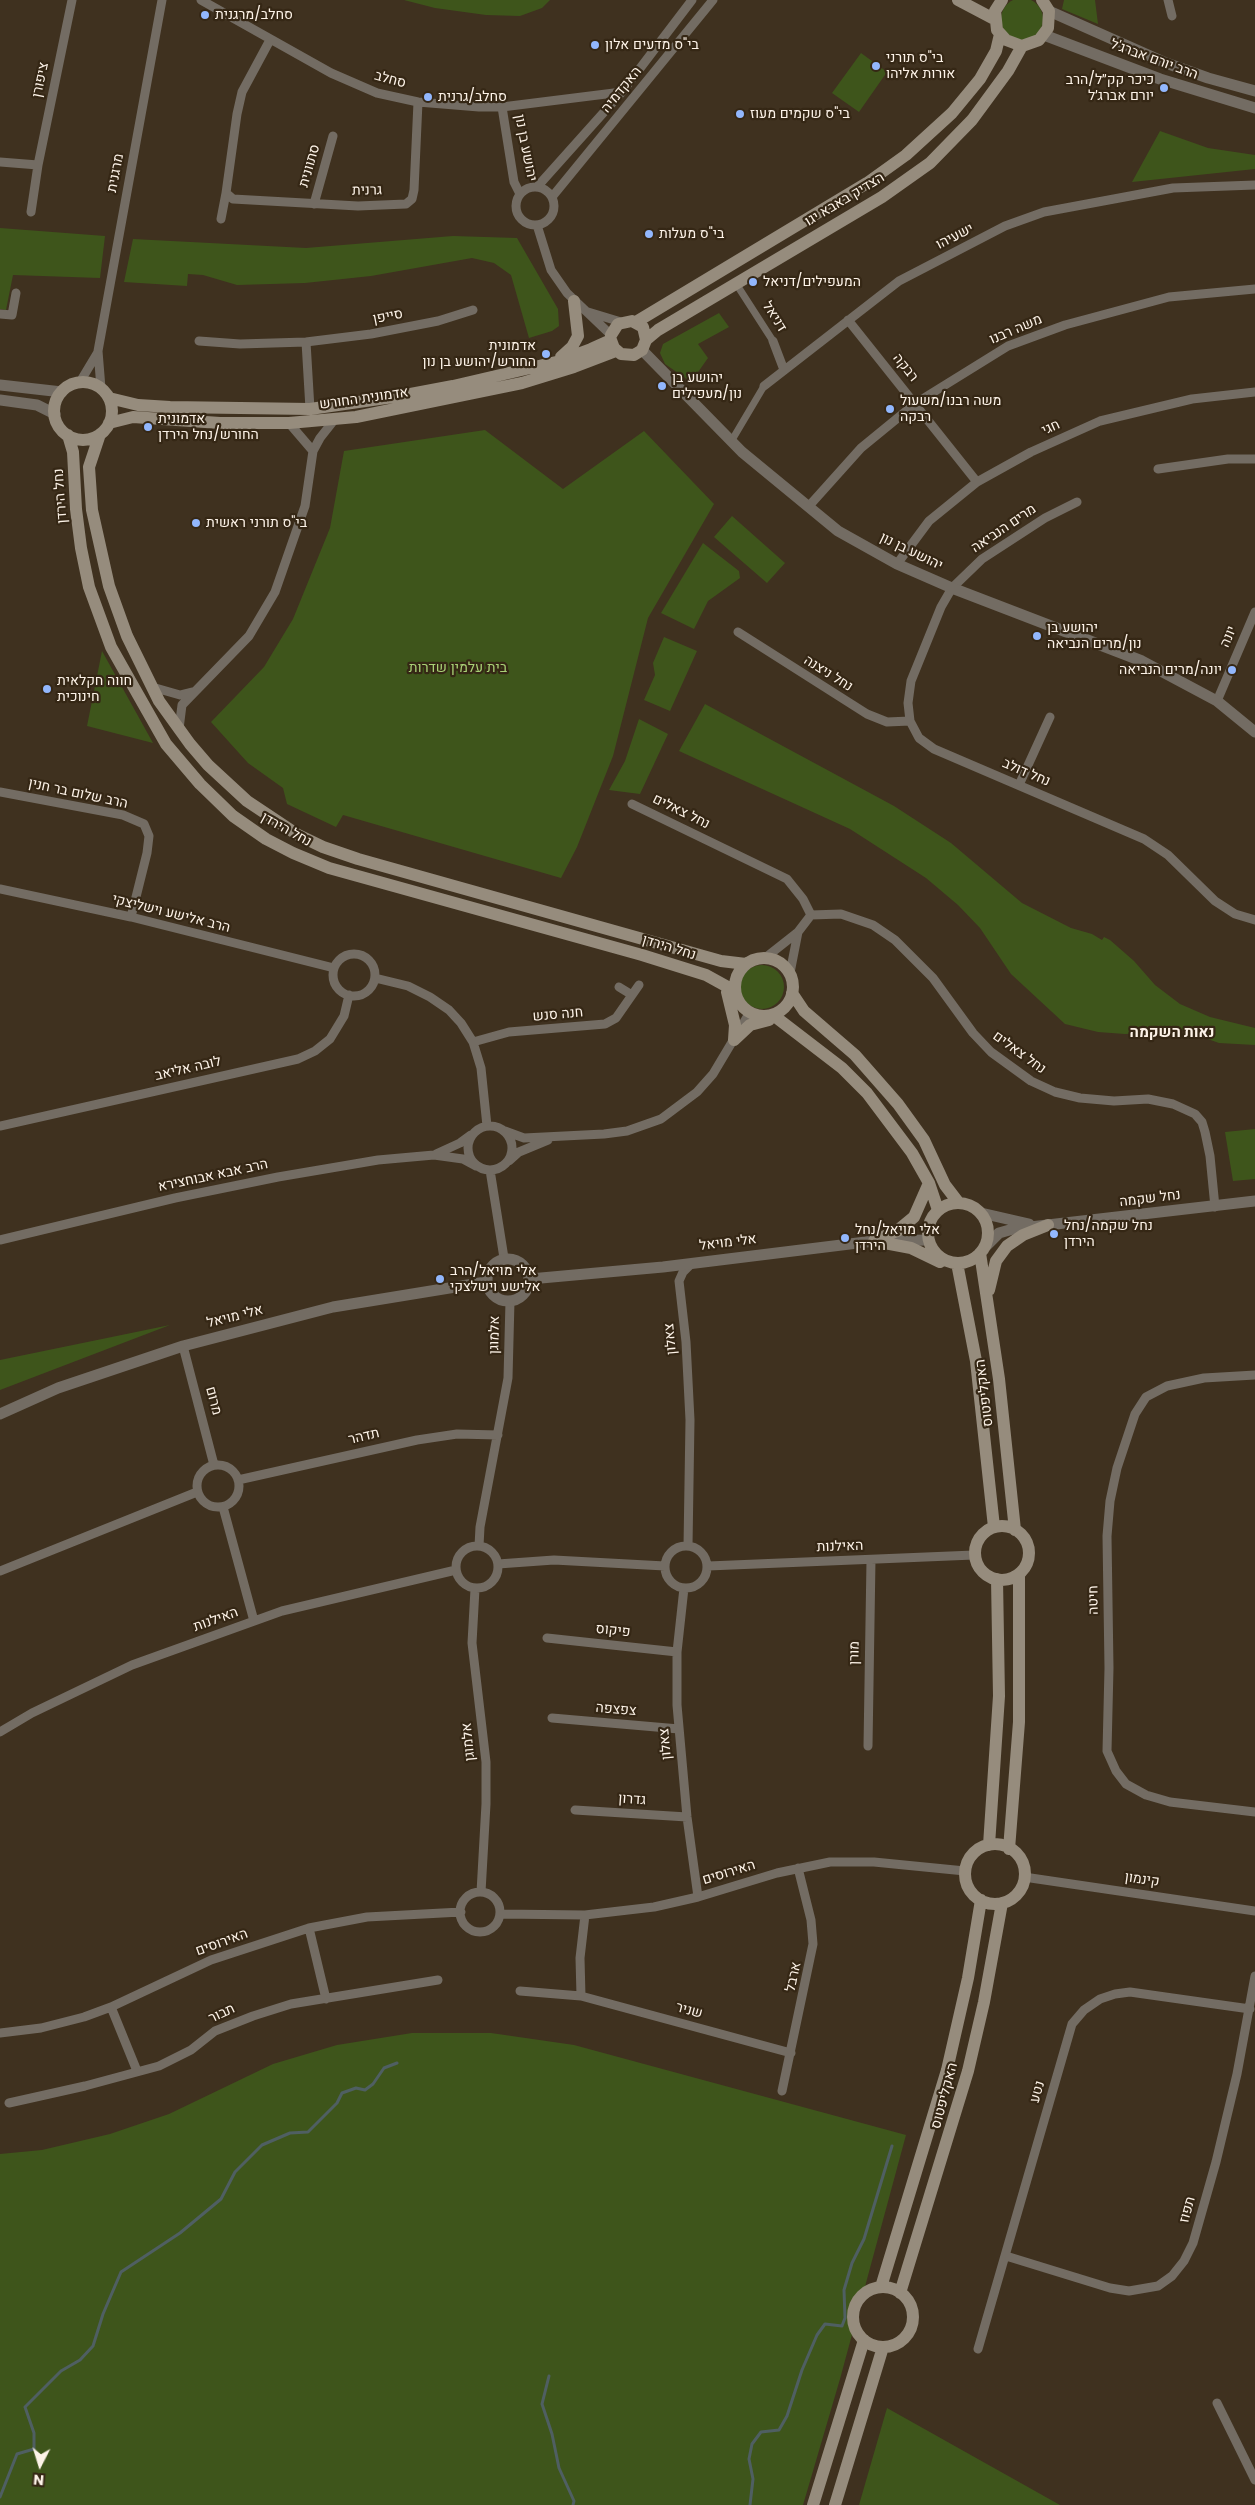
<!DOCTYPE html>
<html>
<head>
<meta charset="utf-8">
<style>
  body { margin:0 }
  #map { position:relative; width:1255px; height:2505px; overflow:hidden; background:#3f311f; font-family:Poppins,sans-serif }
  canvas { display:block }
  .north { position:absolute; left:15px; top:2440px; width:50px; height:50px; -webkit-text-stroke:4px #352715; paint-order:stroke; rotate:185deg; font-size:14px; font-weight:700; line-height:20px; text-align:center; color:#fdf3e8 }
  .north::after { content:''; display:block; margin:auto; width:18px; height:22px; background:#fdf3e8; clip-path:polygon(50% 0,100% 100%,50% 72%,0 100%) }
</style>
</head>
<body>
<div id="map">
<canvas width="1255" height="2505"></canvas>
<div class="north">N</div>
</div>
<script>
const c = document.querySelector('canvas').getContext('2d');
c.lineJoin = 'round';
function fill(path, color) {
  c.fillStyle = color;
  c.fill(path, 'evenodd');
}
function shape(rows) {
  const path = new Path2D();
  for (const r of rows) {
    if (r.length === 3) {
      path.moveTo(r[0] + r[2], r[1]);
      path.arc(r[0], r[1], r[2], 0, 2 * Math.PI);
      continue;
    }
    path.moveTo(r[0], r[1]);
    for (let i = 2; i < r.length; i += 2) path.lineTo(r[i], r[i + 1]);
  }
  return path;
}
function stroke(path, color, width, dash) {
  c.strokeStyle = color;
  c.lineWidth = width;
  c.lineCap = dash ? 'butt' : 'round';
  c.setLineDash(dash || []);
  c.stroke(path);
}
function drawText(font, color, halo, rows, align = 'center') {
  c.font = font + ' Poppins,Heebo,sans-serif';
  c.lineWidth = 4.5;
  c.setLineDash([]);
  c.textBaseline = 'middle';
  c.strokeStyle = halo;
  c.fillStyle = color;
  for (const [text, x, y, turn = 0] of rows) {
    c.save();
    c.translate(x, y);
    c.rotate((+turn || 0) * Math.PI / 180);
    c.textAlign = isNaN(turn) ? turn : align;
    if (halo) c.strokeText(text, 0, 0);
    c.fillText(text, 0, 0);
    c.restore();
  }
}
fill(shape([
  [1022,19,21],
  [404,0,550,0,542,8,520,16,486,15,435,8],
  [1064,0,1095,0,1098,24,1062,9],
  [861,53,887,72,859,112,832,93],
  [1160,131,1208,148,1255,155,1255,169,1132,182],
  [0,228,105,236,100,278,13,275,6,310,0,309],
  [453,236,517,238,558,309,559,326,552,331,529,338,511,275,494,263,472,258,371,276,305,283,237,285,203,275,188,274,187,286,124,282,133,239,306,248],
  [719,313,729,327,698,344,708,358,691,382,665,364,660,353,663,344],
  [485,430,563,489,644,431,714,504,648,618,613,756,577,847,561,878,343,815,336,827,287,804,283,788,248,763,211,722,264,667,293,619,330,528,344,451],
  [732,516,785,563,767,583,714,537],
  [703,543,739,571,740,578,708,601,694,629,661,613],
  [664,637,697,651,670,711,644,700,655,675,653,663],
  [102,651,153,743,87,726],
  [705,704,894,806,951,843,1022,903,1071,928,1092,934,1102,940,1104,937,1110,940,1134,961,1155,985,1180,1004,1210,1017,1255,1028,1255,1045,1219,1043,1171,1026,1166,1032,1125,1034,1098,1032,1065,1024,1011,974,980,928,958,905,926,878,850,829,679,751],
  [639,719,668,734,640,794,609,790,625,761],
  [762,987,22],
  [1255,1129,1255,1179,1233,1181,1225,1132],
  [170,1325,0,1390,0,1360],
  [412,2033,491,2033,574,2045,906,2135,840,2379,803,2505,0,2505,0,2154,42,2150,110,2134,169,2114,273,2064,337,2045],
  [887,2408,1060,2505,859,2505]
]), '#3e551b');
stroke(shape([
  [549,2376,542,2404,552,2434,559,2468,574,2501,573,2505],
  [0,2497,17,2454,34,2449,34,2433,25,2407,61,2371,80,2360,93,2346,103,2314,121,2272,180,2233,221,2199,235,2172,262,2145,290,2133,308,2132,337,2103,342,2093,356,2088,365,2090,373,2084,384,2068,397,2063],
  [750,2505,753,2479,749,2459,752,2444,761,2432,779,2430,787,2416,802,2370,817,2335,825,2324,842,2326,845,2318,844,2290,852,2263,864,2239,892,2146]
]), '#4f5f62', 3);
stroke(shape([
  [735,282,773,341],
  [732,440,764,386]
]), '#736c63', 7);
stroke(shape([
  [201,0,331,73,377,93,418,102,479,107,502,107,622,92],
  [1168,0,1172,16],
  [270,40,242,92,237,114,226,193,233,199,358,206,406,204,412,199,414,190,418,102],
  [502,107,514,182,520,194],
  [0,162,38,165],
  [535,206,19],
  [537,187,622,92,692,0],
  [552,197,713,0],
  [314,204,333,136],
  [31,212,38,165,72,0],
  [221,219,226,193],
  [537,225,551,270,567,293,611,335],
  [588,312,621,322],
  [0,314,12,315,16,293],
  [848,320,977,482],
  [199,341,240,344,306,342,371,334,438,321,473,310],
  [773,341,784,370],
  [306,342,310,409],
  [80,382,98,352],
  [764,386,899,281,1005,226,1044,212,1173,188,1255,185],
  [101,388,98,351,162,0],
  [289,423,313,451],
  [1158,469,1228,459,1255,459],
  [1077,502,1045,518,982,559,952,588,941,607,911,681,908,703,910,721,919,738,934,749,1144,839,1168,855,1215,901,1235,914,1255,920],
  [809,506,861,448,916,403,1008,346,1065,325,1169,297,1255,289],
  [897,564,929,521,977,482,1031,452,1100,421,1192,399,1255,392],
  [738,632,867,714,887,722,910,721],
  [152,687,180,695,192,692],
  [1217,701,1255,612],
  [179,729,182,705,249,636,275,592,305,506,313,451,320,438,335,419],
  [1019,785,1050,717],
  [0,792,123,815,144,824,149,836,147,853,131,917],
  [632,804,787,879,803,899,811,915],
  [0,889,131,917,334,968],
  [354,975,21],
  [765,958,798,932,811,915,841,914,873,925,895,940,933,978,973,1033,991,1052,1031,1081,1055,1092,1080,1098,1114,1101,1148,1099,1173,1104,1195,1114,1202,1122,1205,1132,1210,1156,1215,1207],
  [790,973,798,932],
  [375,978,408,986,430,997,449,1010,461,1023,473,1042,481,1068,487,1126],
  [619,987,632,995],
  [473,1042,509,1032,605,1024,616,1018,639,985],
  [490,1148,22],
  [0,1126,298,1059,315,1051,330,1039,344,1016,349,995],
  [505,1131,524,1138,604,1134,627,1131,661,1119,697,1092,713,1074,750,1012],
  [436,1154,460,1143,471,1135],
  [509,1161,519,1152,548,1140],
  [490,1170,504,1258],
  [0,1240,175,1198,278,1177,378,1160,434,1155,463,1159,476,1166],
  [183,1346,214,1465],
  [1255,1375,1204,1378,1167,1386,1146,1397,1135,1414,1117,1468,1110,1501,1107,1536,1109,1668,1107,1751,1116,1771,1126,1784,1146,1795,1170,1802,1255,1812],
  [218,1486,21],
  [238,1480,417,1440,457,1434,498,1435],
  [223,1507,254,1621],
  [477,1567,21],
  [686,1567,21],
  [479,1546,480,1527,508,1378,510,1301],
  [688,1546,690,1420,686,1342,679,1281,683,1272,692,1263],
  [498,1564,554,1560,665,1566],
  [708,1566,974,1555],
  [0,1571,197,1492],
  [684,1588,677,1652,677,1705,687,1817,698,1897],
  [475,1589,472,1643,486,1762,486,1804,481,1892],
  [547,1638,677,1652],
  [552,1718,679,1729],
  [0,1732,32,1713,132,1665,282,1611,456,1570],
  [868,1746,871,1560],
  [575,1810,687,1817],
  [1024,1877,1255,1911],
  [480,1912,20],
  [501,1914,585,1915,654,1907,698,1897,777,1873,830,1862,874,1862,965,1871],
  [309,1928,326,1999],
  [520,1991,581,1996,791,2053],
  [581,1996,580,1958,585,1915],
  [111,2007,137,2071],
  [0,2033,41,2028,84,2017,111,2007,211,1960,309,1928,367,1917,461,1912],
  [782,2091,813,1944,811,1920,798,1868],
  [9,2103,85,2086,159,2066,191,2050,215,2031,253,2016,291,2004,438,1980],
  [1006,2256,1110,2288,1129,2291,1158,2286,1172,2276,1184,2261,1193,2243,1216,2162,1237,2074,1255,1976],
  [978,2349,1072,2024,1084,2010,1100,1999,1115,1994,1130,1992,1250,2009],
  [1217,2403,1255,2480]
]), '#736c63', 9);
stroke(shape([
  [1049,11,1166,63,1208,78,1255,91],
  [1044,35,1160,79,1255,108],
  [642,350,742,452,838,531,897,564,952,588,1142,661,1217,701,1255,732],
  [0,385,62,392],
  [0,400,37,405,55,414],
  [981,1213,1029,1224],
  [986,1246,999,1233,1013,1229,1255,1201],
  [508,1280,21],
  [530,1279,663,1267,874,1241,929,1240],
  [0,1414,58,1388,183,1346,333,1307,486,1282]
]), '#736c63', 11);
stroke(shape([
  [958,0,994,19],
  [1002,0,995,11,997,30,1006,40,1022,46,1039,40,1048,28,1049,11,1042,0],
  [636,322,867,183,906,155,952,113,980,79,996,51,1000,34],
  [646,340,658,330,882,197,930,163,972,120,1008,71,1022,46],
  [561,357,572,347,578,336,574,301],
  [83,411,29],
  [109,398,138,405,170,407,310,409,400,396,453,386,556,362,591,349,611,340,614,348,621,354,634,355,642,350,646,340,643,327,632,321,618,324,611,335],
  [109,423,133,417,220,423,289,423,356,417,522,383,574,367,616,351],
  [100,434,89,467,92,510,109,586,127,636,159,701,190,744,208,765,247,801,298,835,323,847,358,859,721,961,746,964],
  [68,435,73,452,76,509,81,548,89,587,111,647,166,744,200,784,233,816,266,839,293,853,329,868,642,955,706,975,735,991],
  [764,987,29],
  [727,992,735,1025,734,1040],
  [792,993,804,1011,855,1055,898,1104,924,1140,945,1185,958,1202],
  [773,1015,842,1068,867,1093,912,1153,929,1183,938,1210],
  [734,1040,750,1025,769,1020],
  [958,1233,30],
  [875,1240,897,1231,914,1217,929,1183],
  [874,1241,911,1248,940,1262],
  [980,1253,999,1379,1015,1530],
  [957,1263,976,1361,994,1527],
  [989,1290,996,1261,1007,1246,1023,1235,1048,1225],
  [1002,1553,27],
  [995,1874,30],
  [989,1845,999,1696,997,1579],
  [1009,1849,1019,1722,1019,1574],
  [881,2287,947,2070,968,1978,981,1900],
  [883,2317,30],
  [900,2293,968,2071,984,2002,1002,1903],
  [813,2505,864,2340],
  [835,2505,883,2347]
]), '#968c7d', 12);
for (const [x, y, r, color] of [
  [205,15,5,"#92b7fd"],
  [595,45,5,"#92b7fd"],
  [876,66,5,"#92b7fd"],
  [1164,88,5,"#92b7fd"],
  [428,97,5,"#92b7fd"],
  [740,114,5,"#92b7fd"],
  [649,234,5,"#92b7fd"],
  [753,282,5,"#92b7fd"],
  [546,354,5,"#92b7fd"],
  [662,386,5,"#92b7fd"],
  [890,409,5,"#92b7fd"],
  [148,427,5,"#92b7fd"],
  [196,523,5,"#92b7fd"],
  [1037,636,5,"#92b7fd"],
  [1232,670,5,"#92b7fd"],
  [47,689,5,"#92b7fd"],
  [1054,1234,5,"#92b7fd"],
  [845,1238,5,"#92b7fd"],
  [440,1279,5,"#92b7fd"]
]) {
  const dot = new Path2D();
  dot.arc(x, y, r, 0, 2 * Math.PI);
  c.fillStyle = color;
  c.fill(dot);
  stroke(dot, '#352715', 2);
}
drawText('14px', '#fdf3e8', '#352715', [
  ["סחלב/מרגנית",215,15],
  ["בי\"ס מדעים אלון",605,45],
  ["בי\"ס תורני",886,58],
  ["אורות אליהו",886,74],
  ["כיכר קק״ל/הרב",1154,80,"right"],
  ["יורם אברג׳ל",1154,96,"right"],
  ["סחלב/גרנית",438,97],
  ["בי\"ס שקמים מעוז",750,114],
  ["בי\"ס מעלות",659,234],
  ["המעפילים/דניאל",763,282],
  ["אדמונית",536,346,"right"],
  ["החורש/יהושע בן נון",536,362,"right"],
  ["יהושע בן",672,378],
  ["נון/מעפילים",672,394],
  ["משה רבנו/משעול",900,401],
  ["רבקה",900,417],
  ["אדמונית",158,419],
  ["החורש/נחל הירדן",158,435],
  ["בי\"ס תורני ראשית",206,523],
  ["יהושע בן",1047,628],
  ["נון/מרים הנביאה",1047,644],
  ["יונה/מרים הנביאה",1222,670,"right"],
  ["חווה חקלאית",57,681],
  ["חינוכית",57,697],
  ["נחל שקמה/נחל",1064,1226],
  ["הירדן",1064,1242],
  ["אלי מויאל/נחל",855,1230],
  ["הירדן",855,1246],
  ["אלי מויאל/הרב",450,1271],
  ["אלישע וישלצקי",450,1287]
], 'left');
drawText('14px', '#fdf3e8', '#352715', [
  ["הרב יורם אברג'ל",1154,60,20],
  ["ציפורן",41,80,-78],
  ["סחלב",390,80,15],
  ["האקדמיה",622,90,-51],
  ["יהושע בן נון",525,148,79],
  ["סתוונית",310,166,-74],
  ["מרגנית",116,173,-79],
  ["גרנית",367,191,-1],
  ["הצדיק באבא יגו",845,200,-31],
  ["ישעיהו",955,237,-27],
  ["סייפן",388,317,-11],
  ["דניאל",774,317,58],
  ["משה רבנו",1016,330,-23],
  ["רבקה",905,368,51],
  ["אדמונית החורש",364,399,-8],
  ["חגי",1051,428,-24],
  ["נחל הירדן",61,496,-94],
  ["מרים הנביאה",1004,529,-34],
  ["יהושע בן נון",911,552,26],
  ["יונה",1229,637,-67],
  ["נחל ניצנה",828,674,32],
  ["נחל דולב",1026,773,23],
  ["הרב שלום בר חנין",78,794,12],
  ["נחל צאלים",681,812,26],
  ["נחל הירדן",286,830,29],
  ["הרב אלישע וישליצקי",171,914,14],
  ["נחל הירדן",669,948,17],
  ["חנה סנש",558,1015,-5],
  ["נחל צאלים",1019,1053,36],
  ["לובה אליאב",188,1069,-13],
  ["הרב אבא אבוחצירא",213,1176,-12],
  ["נחל שקמה",1150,1199,-7],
  ["אלי מויאל",728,1243,-7],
  ["אלי מויאל",235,1317,-14],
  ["אלמוגן",495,1335,-89],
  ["צאלון",671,1339,-95],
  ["האקליפטוס",985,1393,-97],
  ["מרום",213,1401,75],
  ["תדהר",364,1437,-13],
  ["האילנות",840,1547,-2],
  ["חיטה",1094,1600,-91],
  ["האילנות",216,1620,-20],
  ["פיקוס",613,1631,6],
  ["מורן",855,1653,-89],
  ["צפצפה",616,1710,5],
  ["אלמוגן",469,1742,-96],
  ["צאלון",666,1744,-95],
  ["גדרון",632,1800,4],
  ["האירוסים",729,1873,-17],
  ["קינמון",1142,1880,8],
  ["האירוסים",222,1943,-20],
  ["ארבל",794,1977,-78],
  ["שניר",689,2011,15],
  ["תבור",222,2014,-25],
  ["נטע",1038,2092,-74],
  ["האקליפטוס",945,2096,-75],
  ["תפוז",1188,2210,-74]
]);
drawText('14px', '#a9d176', '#352715', [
  ["בית עלמין שדרות",458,668]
]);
drawText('bold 15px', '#fdf3e8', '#352715', [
  ["נאות השקמה",1172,1033]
]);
</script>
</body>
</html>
